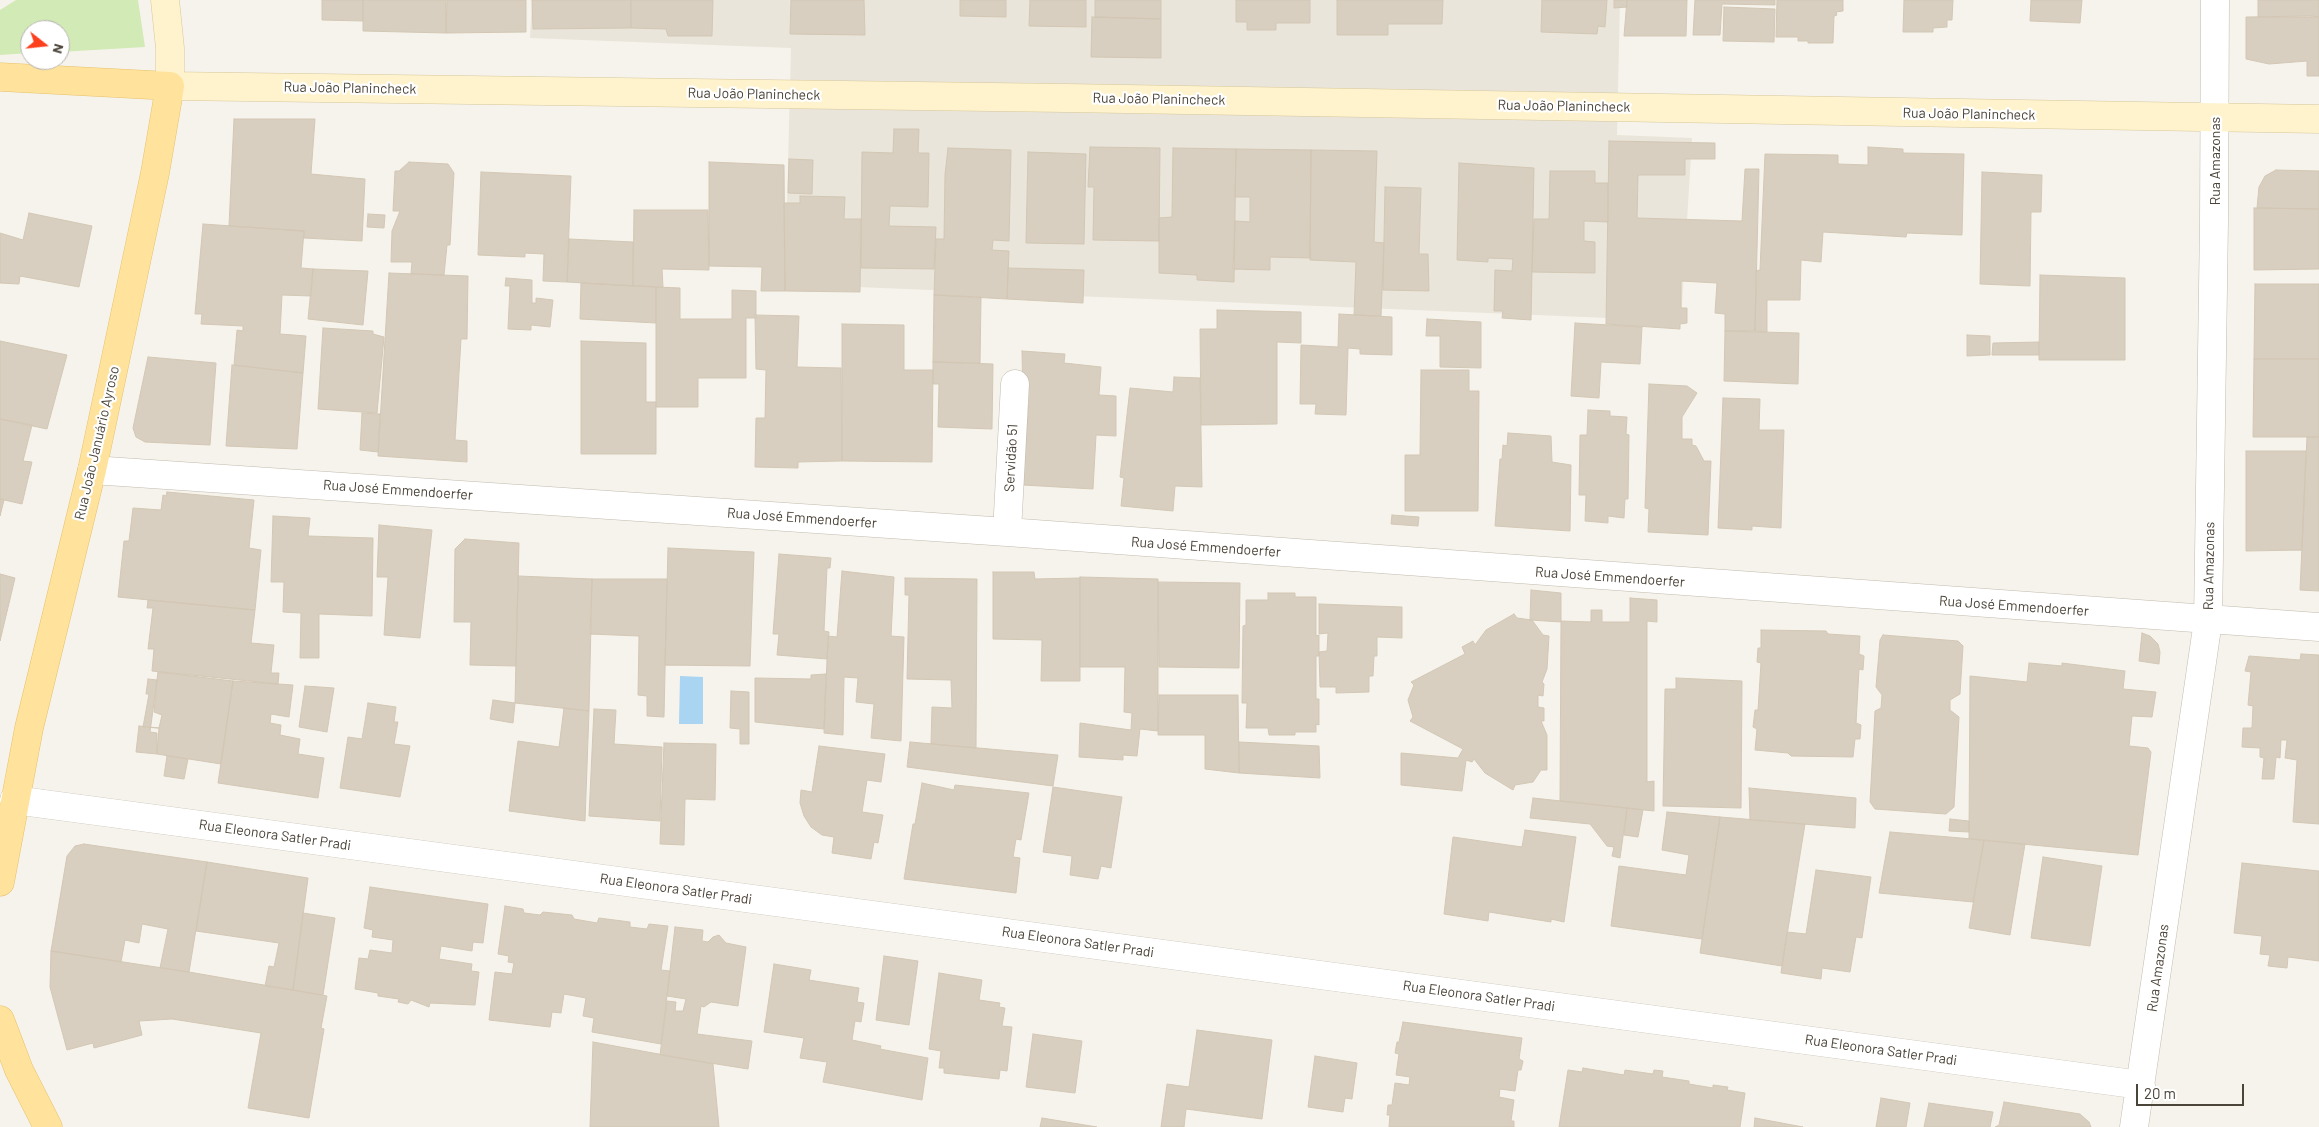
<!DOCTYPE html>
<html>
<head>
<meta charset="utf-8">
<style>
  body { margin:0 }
  #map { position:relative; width:2319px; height:1127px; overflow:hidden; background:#f6f3ec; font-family:Barlow,sans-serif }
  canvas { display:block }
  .north { position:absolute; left:20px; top:20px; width:50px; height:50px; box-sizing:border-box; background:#fff; border:1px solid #b7b4b0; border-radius:50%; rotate:106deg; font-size:14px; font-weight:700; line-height:20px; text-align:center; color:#4b4439 }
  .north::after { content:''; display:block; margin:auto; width:18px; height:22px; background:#fc3f1d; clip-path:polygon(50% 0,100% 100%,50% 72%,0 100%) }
  .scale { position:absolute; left:2136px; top:1084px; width:108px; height:22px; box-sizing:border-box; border:2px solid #4b4439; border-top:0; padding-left:6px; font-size:15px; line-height:18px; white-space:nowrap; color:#4b4439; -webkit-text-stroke:4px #fff; paint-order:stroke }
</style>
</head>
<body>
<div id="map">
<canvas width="2319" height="1127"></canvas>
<div class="north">N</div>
<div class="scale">20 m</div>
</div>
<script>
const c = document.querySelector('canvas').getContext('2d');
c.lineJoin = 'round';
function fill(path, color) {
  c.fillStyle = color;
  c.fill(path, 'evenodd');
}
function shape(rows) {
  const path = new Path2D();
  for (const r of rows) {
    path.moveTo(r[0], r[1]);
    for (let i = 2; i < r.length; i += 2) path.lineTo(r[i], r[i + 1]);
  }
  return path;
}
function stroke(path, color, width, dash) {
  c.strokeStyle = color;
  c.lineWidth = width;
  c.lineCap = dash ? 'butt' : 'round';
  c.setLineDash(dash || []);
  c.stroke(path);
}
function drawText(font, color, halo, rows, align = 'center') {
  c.font = font + ' Barlow,sans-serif';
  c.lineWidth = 4.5;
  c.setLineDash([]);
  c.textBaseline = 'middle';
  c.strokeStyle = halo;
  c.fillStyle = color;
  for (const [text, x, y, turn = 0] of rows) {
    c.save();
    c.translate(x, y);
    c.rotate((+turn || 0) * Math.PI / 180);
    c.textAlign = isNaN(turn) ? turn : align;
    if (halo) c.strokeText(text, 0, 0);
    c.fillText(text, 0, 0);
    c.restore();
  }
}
fill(shape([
  [532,0,1620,0,1617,135,1692,138,1681,321,785,284,791,48,530,38]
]), '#eae5da');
fill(shape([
  [16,0,138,0,145,47,60,52,60,30,30,30,30,53,0,55,0,10]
]), '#d2eab5');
fill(shape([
  [680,676,703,677,703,724,679,724]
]), '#a9d4f2');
const building = shape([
  [322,0,363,0,363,21,322,20,322,0],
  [363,0,446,0,446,33,363,31,363,0],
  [447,0,526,0,526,32,446,33,447,0],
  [532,0,631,0,631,28,533,29,532,0],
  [631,0,713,0,712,36,668,36,666,29,631,28,631,0],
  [791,0,864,0,865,35,790,34,791,0],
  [960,0,1006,0,1006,17,960,16,960,0],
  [1030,0,1086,0,1086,27,1029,26,1030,0],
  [1095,0,1161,0,1161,19,1095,17,1095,0],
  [1236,0,1310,0,1310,23,1276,23,1276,30,1247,30,1247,22,1236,22,1236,0],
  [1337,0,1443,0,1442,24,1388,24,1388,35,1337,35,1337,0],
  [1542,0,1607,0,1605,27,1598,26,1597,34,1541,32,1542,0],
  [1614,0,1627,0,1627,7,1614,8,1614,0],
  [1627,0,1687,0,1686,36,1624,36,1627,0],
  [1695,0,1775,0,1775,5,1722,4,1720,35,1693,35,1695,0],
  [1777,0,1843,0,1843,11,1836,12,1837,15,1834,16,1833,43,1808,43,1808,41,1798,41,1798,37,1776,37,1777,0],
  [1904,0,1953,0,1952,20,1947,20,1947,27,1933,28,1933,32,1903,32,1904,0],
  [2031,0,2082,0,2080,23,2030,21,2031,0],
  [2258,0,2319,0,2319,17,2258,17,2258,0],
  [1724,7,1775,9,1774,42,1723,41,1724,7],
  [2311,16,2319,17,2319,76,2307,76,2307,61,2269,64,2246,59,2246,17,2311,16],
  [1092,17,1161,19,1161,58,1091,57,1092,17],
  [234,119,315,119,311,174,365,179,362,241,304,238,304,231,229,226,234,119],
  [894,129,919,129,918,153,929,153,928,207,890,206,889,226,936,227,934,269,861,268,862,152,893,153,894,129],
  [1609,141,1715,143,1715,159,1685,159,1685,175,1638,175,1637,218,1742,221,1745,169,1759,169,1755,331,1725,331,1725,314,1715,313,1717,283,1681,281,1681,308,1687,308,1687,323,1680,324,1680,329,1606,324,1609,141],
  [1090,147,1160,148,1159,241,1093,240,1094,187,1088,187,1090,147],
  [1868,147,1903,149,1903,153,1964,154,1962,235,1907,233,1906,237,1823,232,1821,262,1801,260,1800,300,1767,300,1767,332,1755,331,1756,271,1760,270,1765,154,1838,155,1838,164,1868,165,1868,147],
  [948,148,1011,150,1009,241,993,240,992,250,1009,251,1007,299,934,295,936,239,944,239,945,175,948,148],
  [1173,148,1236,149,1234,282,1197,280,1197,275,1159,273,1159,218,1172,217,1173,148],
  [1236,149,1311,150,1310,258,1270,257,1270,270,1233,269,1235,221,1250,222,1250,197,1235,197,1236,149],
  [1311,150,1377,151,1374,242,1384,243,1381,316,1354,315,1356,262,1310,260,1311,150],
  [1028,152,1086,154,1084,244,1026,243,1028,152],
  [789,159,813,160,812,194,788,193,789,159],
  [409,162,448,164,454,173,450,245,447,245,444,275,411,274,412,262,391,262,392,231,400,211,393,211,395,171,399,171,409,162],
  [709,162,784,165,785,291,761,291,762,267,709,266,709,162],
  [1459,163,1534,168,1531,320,1502,318,1503,311,1494,311,1495,270,1512,271,1513,259,1488,258,1488,262,1457,260,1459,163],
  [2276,170,2319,171,2319,209,2257,208,2259,187,2265,176,2276,170],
  [1550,171,1595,171,1595,183,1608,183,1608,222,1584,221,1584,241,1595,242,1595,273,1532,272,1534,219,1549,219,1550,171],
  [481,172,571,176,567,282,543,281,544,254,525,253,525,257,478,255,481,172],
  [1982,172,2042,175,2041,212,2031,212,2030,286,1980,284,1982,172],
  [1385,187,1421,188,1419,254,1428,254,1429,291,1383,290,1385,187],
  [800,196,845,197,844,219,861,219,860,292,785,291,784,203,800,203,800,196],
  [2254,208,2319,209,2319,269,2254,270,2254,208],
  [634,210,708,210,709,270,662,269,663,287,633,286,634,210],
  [29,213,92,226,79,287,20,276,19,284,0,283,0,233,23,240,29,213],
  [368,214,385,215,384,228,367,227,368,214],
  [203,224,304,231,301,268,313,269,311,296,282,295,280,334,306,336,303,373,234,365,237,330,243,331,243,326,201,324,202,314,195,314,203,224],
  [569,239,633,242,633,286,567,282,569,239],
  [1008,268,1084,270,1083,303,1007,299,1008,268],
  [313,269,368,271,363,325,308,319,313,269],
  [389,273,468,276,467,339,461,339,455,440,467,441,467,462,378,456,389,273],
  [2040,275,2125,278,2125,360,2039,360,2040,275],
  [506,278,532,280,532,303,536,303,536,298,553,300,550,327,531,325,531,330,508,329,510,286,505,286,506,278],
  [581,283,656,287,656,323,580,319,581,283],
  [2255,284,2319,284,2319,359,2254,359,2255,284],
  [656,287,680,288,680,319,732,319,732,290,756,291,756,318,746,318,746,378,698,378,698,407,656,407,656,287],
  [934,295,981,297,980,363,933,362,934,295],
  [1217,310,1301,312,1301,343,1277,342,1277,424,1201,425,1200,329,1217,329,1217,310],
  [1339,314,1392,317,1392,355,1360,354,1360,349,1348,348,1346,415,1315,414,1316,404,1300,404,1301,345,1338,347,1339,314],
  [755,315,799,316,797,367,841,368,842,461,798,462,798,468,755,467,756,418,765,418,766,370,756,369,755,315],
  [1427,319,1481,322,1481,368,1440,367,1440,336,1426,336,1427,319],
  [1575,323,1642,327,1640,364,1601,362,1599,398,1571,396,1575,323],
  [842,324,904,325,904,370,933,370,932,462,842,461,842,324],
  [323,328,373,331,373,334,384,337,377,413,318,409,323,328],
  [1725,331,1799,333,1798,384,1724,381,1725,331],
  [1967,335,1990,336,1990,355,1967,356,1967,335],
  [0,341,67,355,47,429,0,419,0,341],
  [581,341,646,343,646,402,656,402,656,454,581,454,581,341],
  [2039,342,2039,355,1992,355,1993,343,2039,342],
  [1022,351,1065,354,1064,363,1101,367,1099,395,1116,396,1116,436,1096,435,1093,489,1023,485,1029,401,1023,400,1022,351],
  [148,357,216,363,210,445,145,442,136,437,133,428,148,357],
  [2254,359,2319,359,2319,437,2253,437,2254,359],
  [933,362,993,364,992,429,938,427,939,384,933,384,933,362],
  [232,365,303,373,297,449,226,446,232,365],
  [1421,370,1469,370,1469,391,1479,391,1478,511,1405,511,1405,455,1420,455,1421,370],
  [1174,377,1200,378,1202,487,1175,486,1173,511,1121,506,1124,478,1120,477,1130,388,1173,392,1174,377],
  [1649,384,1687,386,1697,393,1682,417,1682,439,1692,439,1692,445,1696,446,1704,461,1711,461,1708,535,1648,532,1649,509,1645,508,1649,384],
  [1723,398,1760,399,1759,430,1784,430,1781,528,1752,526,1752,530,1718,528,1723,398],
  [1588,410,1610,411,1610,416,1627,417,1626,434,1629,435,1628,499,1625,499,1624,518,1608,516,1608,523,1585,521,1586,495,1579,495,1580,435,1587,435,1588,410],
  [362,413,380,414,378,452,360,450,362,413],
  [0,419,32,425,23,461,32,462,22,504,0,499,0,419],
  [1508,433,1551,436,1552,462,1571,465,1570,531,1495,526,1500,459,1502,459,1503,445,1507,446,1508,433],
  [2307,437,2319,437,2319,591,2300,590,2307,437],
  [2246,451,2306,451,2302,550,2246,551,2246,451],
  [167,492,254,500,249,548,261,550,255,610,118,597,124,541,129,541,133,508,161,510,163,495,166,496,167,492],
  [0,499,4,500,0,516,0,499],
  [1392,515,1419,517,1418,526,1391,524,1392,515],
  [273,516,310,518,308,536,373,538,372,616,319,614,319,658,300,658,301,613,283,612,284,582,271,582,273,516],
  [379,525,432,530,420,638,384,635,388,577,377,577,379,525],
  [465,539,519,543,516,666,470,665,471,622,454,622,455,549,465,539],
  [668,548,754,552,750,666,665,665,668,548],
  [779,554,831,558,830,568,827,568,824,631,829,632,827,659,777,655,779,634,773,634,779,554],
  [842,571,894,577,891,636,904,637,901,741,871,738,874,704,856,702,858,678,844,677,843,735,824,733,828,636,837,637,842,571],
  [993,572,1034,572,1035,579,1080,578,1080,681,1041,681,1042,640,993,639,993,572],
  [0,574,15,578,0,641,0,574],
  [518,576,592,579,589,711,515,703,518,576],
  [1080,577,1158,579,1158,731,1140,729,1137,756,1123,755,1123,760,1079,757,1080,723,1131,730,1132,713,1124,712,1125,667,1080,667,1080,577],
  [905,578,977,579,976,748,931,744,932,707,952,708,951,680,907,679,909,595,905,595,905,578],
  [592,579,667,579,664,717,647,716,647,696,638,695,639,636,590,634,592,579],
  [1158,582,1240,583,1239,668,1159,667,1158,582],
  [1531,590,1561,593,1561,622,1530,620,1531,590],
  [1268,593,1295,593,1295,597,1316,597,1316,636,1319,635,1319,656,1316,656,1316,699,1319,699,1319,725,1316,724,1316,732,1295,732,1295,735,1269,735,1268,728,1246,728,1247,703,1242,703,1243,626,1246,625,1246,600,1268,600,1268,593],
  [1630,598,1657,600,1657,622,1647,621,1647,782,1654,781,1654,811,1560,801,1561,621,1591,622,1591,610,1602,610,1602,622,1630,622,1630,598],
  [148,600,255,610,251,643,274,645,271,673,279,673,278,684,152,671,154,649,148,649,153,608,147,608,148,600],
  [1319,604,1402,607,1402,638,1377,637,1377,656,1374,656,1373,676,1369,676,1369,692,1336,693,1336,687,1320,687,1319,652,1327,651,1328,633,1319,634,1319,604],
  [1514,614,1517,618,1532,620,1543,635,1549,636,1547,669,1542,682,1544,684,1543,696,1538,695,1538,707,1544,708,1544,721,1541,721,1547,735,1547,770,1541,770,1533,782,1515,785,1513,790,1485,773,1474,759,1472,762,1466,760,1462,791,1401,785,1401,753,1458,758,1463,749,1410,721,1413,717,1408,700,1414,685,1411,682,1465,654,1462,647,1473,641,1475,645,1486,630,1514,614],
  [1761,630,1826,631,1828,634,1860,636,1859,654,1864,656,1863,670,1859,669,1856,723,1861,725,1860,739,1855,739,1853,757,1791,756,1788,753,1755,750,1757,729,1753,727,1755,710,1758,710,1761,663,1757,662,1758,648,1761,648,1761,630],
  [2142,633,2150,636,2158,644,2160,652,2159,664,2139,661,2142,633],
  [1883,635,1958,641,1963,646,1960,694,1950,700,1950,710,1959,717,1954,807,1946,814,1875,809,1870,802,1875,711,1881,708,1882,695,1876,687,1880,640,1883,635],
  [2301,654,2319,655,2319,824,2293,822,2297,760,2285,758,2287,740,2281,740,2280,758,2276,757,2274,779,2262,779,2264,758,2260,757,2260,748,2242,747,2243,728,2252,728,2253,706,2248,705,2251,672,2245,671,2249,656,2300,660,2301,654],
  [2029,663,2062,666,2062,663,2125,671,2123,689,2156,692,2152,717,2132,716,2129,746,2148,748,2151,752,2138,855,1969,839,1970,676,2027,682,2029,663],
  [158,672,233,681,221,764,157,754,157,733,150,732,158,672],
  [826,674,824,729,755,722,755,678,811,679,811,675,826,674],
  [1676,678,1742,681,1741,808,1663,806,1665,689,1676,689,1676,678],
  [148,679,157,680,154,712,162,715,159,728,143,727,149,694,146,694,148,679],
  [233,681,293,685,289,717,271,714,270,723,281,725,280,735,300,739,298,754,324,758,318,798,218,783,233,681],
  [305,686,334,688,327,732,299,727,305,686],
  [731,691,749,692,749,744,740,744,740,729,730,728,731,691],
  [1159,695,1238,695,1239,773,1205,769,1205,735,1158,735,1159,695],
  [493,700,515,703,513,723,490,719,493,700],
  [368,703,396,707,394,722,398,722,394,744,410,746,400,797,340,788,348,737,362,739,368,703],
  [564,708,589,711,585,821,509,811,518,741,559,747,564,708],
  [594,709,616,710,614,744,662,747,660,821,589,816,594,709],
  [139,726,159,728,157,754,136,752,139,726],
  [910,742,1058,755,1053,786,907,767,910,742],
  [1239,742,1319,746,1320,778,1239,773,1239,742],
  [664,743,716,744,715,800,685,799,684,845,660,844,664,743],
  [819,746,885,754,881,782,867,780,862,812,883,815,878,843,874,842,871,859,832,853,834,837,822,835,811,827,804,816,800,803,801,790,812,792,819,746],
  [167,756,188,759,184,779,164,776,167,756],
  [922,783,954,790,955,785,1029,793,1021,840,1016,839,1013,857,1020,858,1016,893,904,879,913,824,915,824,922,783],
  [1053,787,1122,797,1111,868,1101,866,1098,879,1070,875,1072,856,1043,852,1053,787],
  [1749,788,1856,798,1855,828,1750,820,1749,788],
  [1533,798,1627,808,1620,858,1612,856,1614,847,1607,846,1590,824,1530,818,1533,798],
  [1627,808,1643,810,1638,837,1624,835,1627,808],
  [1667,812,1720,817,1702,939,1611,926,1619,866,1686,875,1689,855,1662,850,1667,812],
  [1720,817,1805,824,1782,966,1700,953,1720,817],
  [1950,819,1969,821,1969,832,1949,831,1950,819],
  [1525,830,1576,837,1564,922,1551,919,1551,922,1489,912,1488,921,1444,914,1453,837,1522,847,1525,830],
  [1890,832,1984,840,1973,902,1879,893,1890,832],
  [1984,840,2025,844,2010,935,1969,928,1984,840],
  [84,844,207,862,189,972,160,968,168,929,142,924,139,943,125,940,121,962,51,951,67,856,75,846,84,844],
  [2043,857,2102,866,2090,946,2031,938,2043,857],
  [207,862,308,878,293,990,265,986,269,966,274,967,279,943,196,931,207,862],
  [2242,863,2319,871,2319,961,2288,957,2287,968,2268,966,2270,955,2260,954,2262,936,2234,933,2242,863],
  [1816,870,1871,877,1862,938,1856,937,1850,972,1822,968,1821,979,1781,973,1787,932,1806,934,1816,870],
  [370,887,488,904,483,943,473,942,472,951,441,946,439,959,472,964,471,971,479,972,475,1005,430,1003,429,1007,411,1000,408,1004,398,1002,399,999,378,996,378,993,355,989,359,958,368,959,370,950,392,953,393,940,372,937,373,930,364,928,370,887],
  [505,906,523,909,524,913,540,915,543,912,572,915,574,919,597,923,599,918,630,922,630,927,647,929,649,924,668,926,661,970,670,971,661,1044,592,1032,594,1018,583,1016,586,998,564,994,561,1013,552,1012,550,1027,489,1020,495,972,512,974,514,963,508,962,509,956,498,954,505,906],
  [303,913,335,918,323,995,293,990,303,913],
  [675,927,703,930,702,941,708,942,713,937,719,935,726,943,746,947,738,1006,711,1002,704,1007,701,1006,697,1034,752,1041,748,1069,660,1055,667,1001,676,1002,675,1011,683,1011,686,999,667,996,675,927],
  [51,951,189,972,327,996,321,1028,324,1029,309,1118,248,1108,261,1033,172,1019,139,1021,142,1035,94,1048,93,1043,67,1050,50,987,51,951],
  [884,956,918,961,909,1025,876,1020,884,956],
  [774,964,811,970,809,980,859,988,857,1002,864,1003,861,1022,855,1021,852,1040,881,1046,880,1049,928,1058,922,1100,823,1082,827,1062,800,1058,804,1038,764,1032,774,964],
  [939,973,982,980,979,1000,1000,1003,999,1007,1005,1008,1002,1026,1012,1027,1007,1071,1000,1070,999,1079,944,1073,944,1068,939,1068,941,1051,929,1049,939,973],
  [1403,1022,1522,1038,1519,1059,1523,1061,1521,1070,1518,1070,1515,1091,1500,1089,1499,1097,1514,1100,1511,1121,1514,1121,1514,1127,1389,1127,1390,1115,1387,1115,1388,1105,1392,1105,1395,1083,1409,1085,1410,1077,1396,1075,1399,1054,1395,1053,1397,1042,1399,1042,1403,1022],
  [1197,1030,1272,1040,1262,1119,1186,1109,1184,1127,1161,1127,1167,1084,1189,1087,1197,1030],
  [1033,1034,1082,1041,1075,1093,1026,1087,1033,1034],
  [593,1042,713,1064,719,1127,590,1127,593,1042],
  [1315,1056,1357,1063,1352,1099,1345,1098,1343,1112,1308,1107,1315,1056],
  [1583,1068,1624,1075,1625,1070,1653,1074,1654,1070,1663,1071,1662,1077,1689,1081,1689,1084,1713,1088,1713,1085,1728,1087,1727,1090,1745,1093,1740,1127,1559,1127,1568,1070,1582,1072,1583,1068],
  [1881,1098,1910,1103,1906,1127,1876,1127,1881,1098],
  [2004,1102,2080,1114,2089,1122,2091,1127,1995,1127,1999,1125,2004,1102],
  [1929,1103,1993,1112,1990,1127,1924,1127,1929,1103],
  [1042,1118,1097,1127,1040,1127,1042,1118],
  [1755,1118,1803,1127,1754,1127,1755,1118]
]);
fill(building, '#d8cfc1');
stroke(building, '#d3c7b4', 1);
const minor = shape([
  [92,470,1007,532,2319,627],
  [1007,532,1015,384],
  [14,800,2141,1085],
  [2134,1127,2208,621,2214,221,2215,0]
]);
const secondary = shape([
  [165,0,170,48,170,86,1066,98,2319,119]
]);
const primary = shape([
  [0,77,170,86,155,173,92,470,29,728,0,882],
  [0,1020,19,1070,48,1127]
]);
stroke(minor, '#c2bbae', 29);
stroke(secondary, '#d6c79b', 29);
stroke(primary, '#e6c16a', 29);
stroke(minor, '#fff', 28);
stroke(secondary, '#fff3cd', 28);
stroke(primary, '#ffe39c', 28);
drawText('14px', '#4b4439', '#fff', [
  ["Rua João Planincheck",350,88,1],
  ["Rua João Planincheck",754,94,1],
  ["Rua João Planincheck",1159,99,1],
  ["Rua João Planincheck",1564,106,1],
  ["Rua João Planincheck",1969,114,1],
  ["Rua Amazonas",2215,161,-90],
  ["Rua João Januário Ayroso",97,443,-77],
  ["Servidão 51",1011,458,-87],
  ["Rua José Emmendoerfer",398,490,4],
  ["Rua José Emmendoerfer",802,518,4],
  ["Rua José Emmendoerfer",1206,547,4],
  ["Rua Amazonas",2209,566,-89],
  ["Rua José Emmendoerfer",1610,577,4],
  ["Rua José Emmendoerfer",2014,606,4],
  ["Rua Eleonora Satler Pradi",275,835,8],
  ["Rua Eleonora Satler Pradi",676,889,8],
  ["Rua Eleonora Satler Pradi",1078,942,8],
  ["Rua Amazonas",2158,968,-82],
  ["Rua Eleonora Satler Pradi",1479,996,8],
  ["Rua Eleonora Satler Pradi",1881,1050,8]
]);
</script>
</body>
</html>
